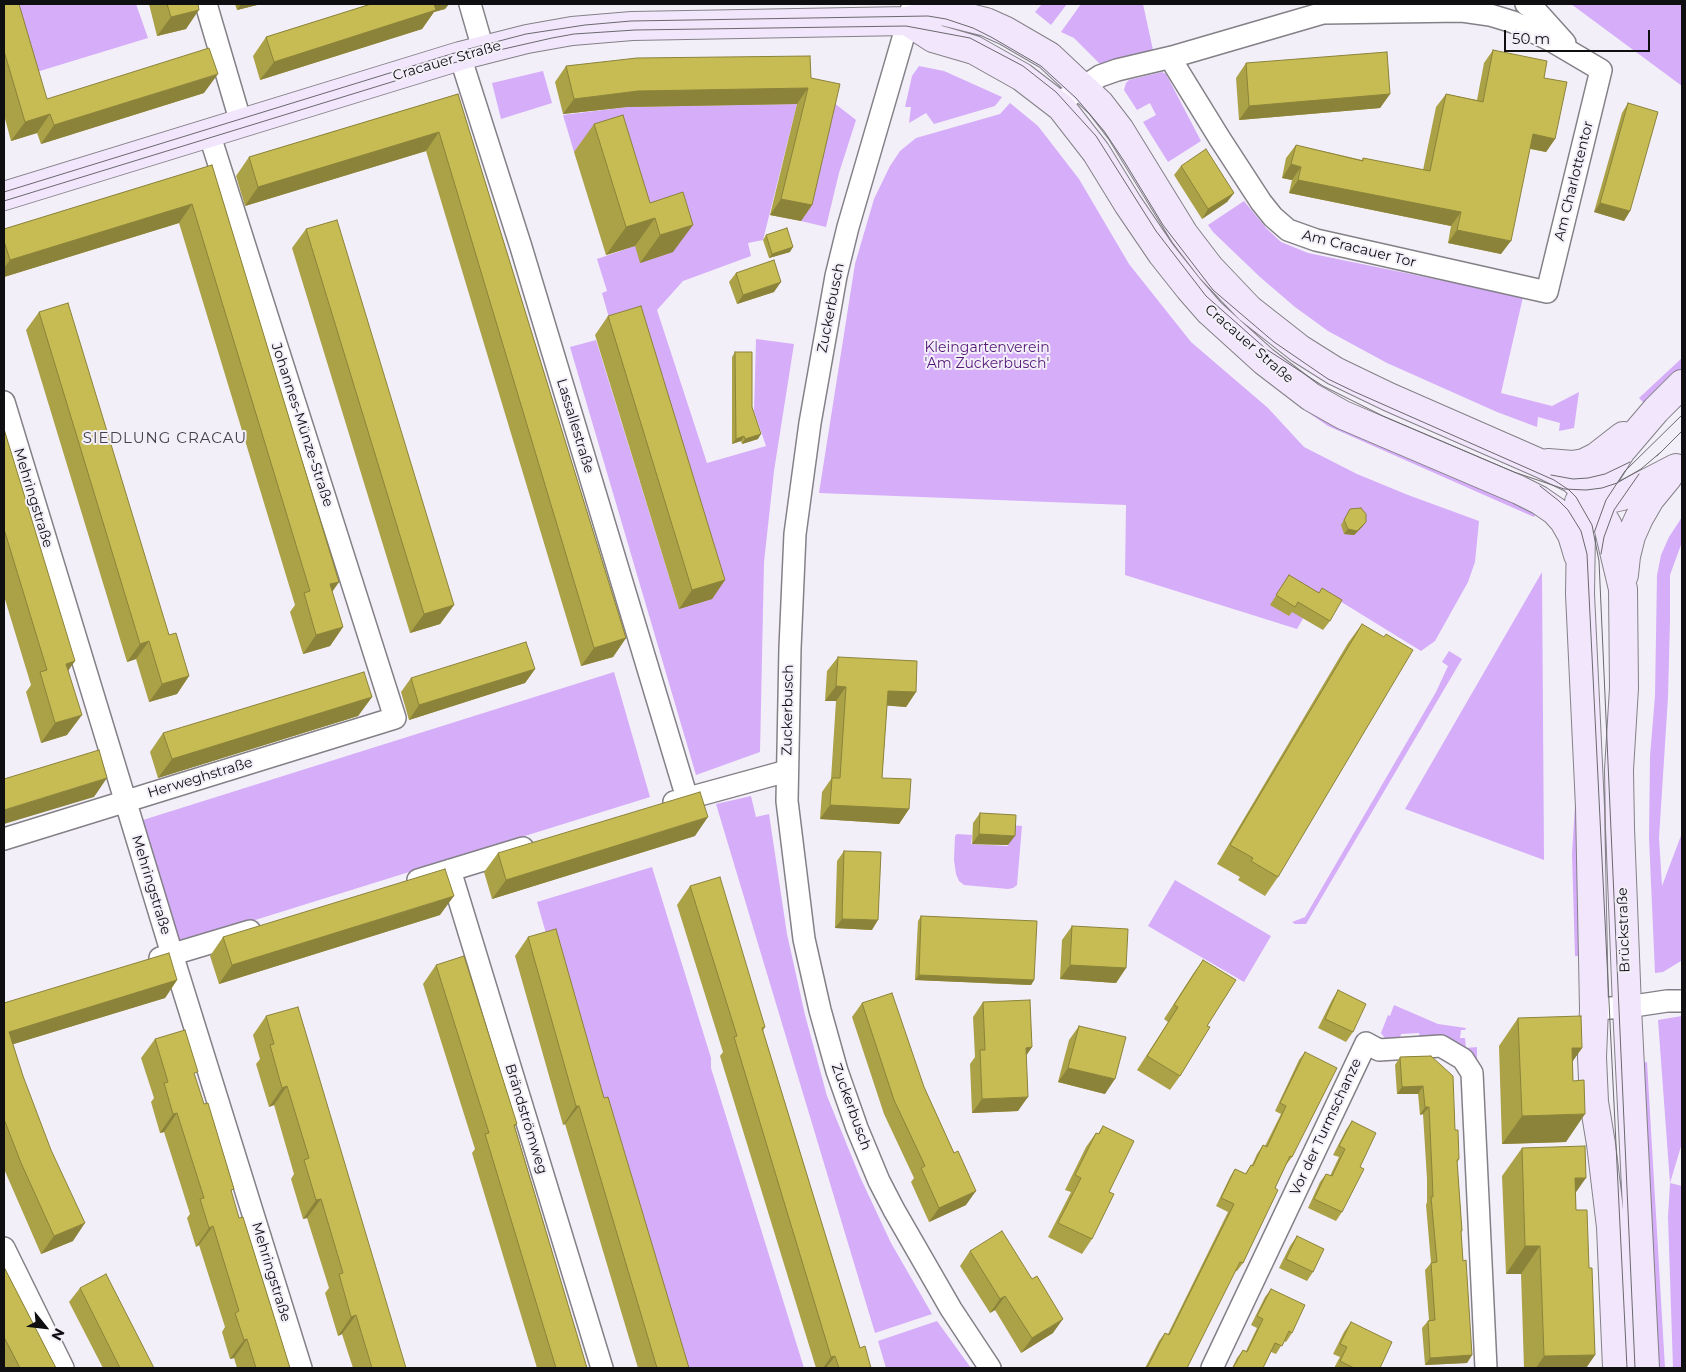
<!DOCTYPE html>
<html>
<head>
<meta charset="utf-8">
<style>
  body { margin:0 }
  #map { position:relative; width:1686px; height:1372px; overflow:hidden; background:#f3eff8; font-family:Montserrat,sans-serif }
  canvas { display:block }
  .frame { position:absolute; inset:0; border:5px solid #0f0e11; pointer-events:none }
  .north { position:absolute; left:20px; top:1302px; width:50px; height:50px; -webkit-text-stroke:4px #f3eff8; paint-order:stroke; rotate:119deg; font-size:14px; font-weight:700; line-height:20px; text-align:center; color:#0f0e11 }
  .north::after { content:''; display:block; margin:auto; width:18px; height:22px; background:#0f0e11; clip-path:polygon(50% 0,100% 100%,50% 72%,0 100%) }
  .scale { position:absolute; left:1504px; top:30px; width:146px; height:22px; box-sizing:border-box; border:2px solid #0f0e11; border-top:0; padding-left:6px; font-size:15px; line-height:18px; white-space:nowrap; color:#0f0e11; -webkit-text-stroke:4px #f3eff8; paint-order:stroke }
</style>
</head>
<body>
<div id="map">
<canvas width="1686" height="1372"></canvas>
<div class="frame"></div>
<div class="north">N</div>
<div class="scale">50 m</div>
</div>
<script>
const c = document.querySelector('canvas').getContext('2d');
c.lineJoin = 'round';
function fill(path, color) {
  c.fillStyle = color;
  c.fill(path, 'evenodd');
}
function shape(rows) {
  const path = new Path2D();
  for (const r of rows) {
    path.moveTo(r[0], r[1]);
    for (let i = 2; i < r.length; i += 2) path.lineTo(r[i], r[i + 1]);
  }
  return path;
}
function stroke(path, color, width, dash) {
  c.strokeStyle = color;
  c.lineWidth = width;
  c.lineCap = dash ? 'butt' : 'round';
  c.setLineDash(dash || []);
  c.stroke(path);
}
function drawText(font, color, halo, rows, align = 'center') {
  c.font = font + ' Montserrat,sans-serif';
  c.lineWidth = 4;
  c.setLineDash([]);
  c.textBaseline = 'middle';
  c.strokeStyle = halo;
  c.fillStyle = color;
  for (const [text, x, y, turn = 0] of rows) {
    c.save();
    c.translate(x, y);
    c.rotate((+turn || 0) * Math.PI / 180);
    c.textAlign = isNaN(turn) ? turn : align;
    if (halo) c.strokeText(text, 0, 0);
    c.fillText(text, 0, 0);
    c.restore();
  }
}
fill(shape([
  [10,4,136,4,148,38,30,74],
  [1042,4,1067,4,1051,25,1035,12],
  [1081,4,1143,4,1153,50,1102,66,1074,38,1061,32],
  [1571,4,1682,4,1682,86],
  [919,66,944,71,1002,97,995,106,934,124,926,113,909,123,911,107,905,107,912,76],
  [543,71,552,103,501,119,492,83],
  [1162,72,1166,74,1201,141,1168,162,1143,122,1156,115,1150,103,1137,110,1124,90,1126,83,1129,80],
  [829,99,856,120,839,173,826,227,801,221],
  [1010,103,1038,126,1079,179,1129,264,1191,342,1268,408,1304,447,1357,474,1408,495,1479,521,1475,562,1468,582,1435,641,1421,651,1322,590,1315,598,1297,629,1125,575,1126,505,819,493,855,264,874,199,890,166,900,151,916,138,1000,114],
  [797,104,763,240,748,243,751,256,683,281,657,310,707,463,766,446,754,411,756,339,794,344,774,471,764,562,760,752,696,775,570,347,596,340,679,609,611,325,602,293,607,291,597,259,635,246,603,142,574,152,563,115,627,107],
  [1244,201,1266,228,1281,242,1308,253,1523,297,1501,393,1552,406,1579,392,1574,428,1559,431,1560,423,1538,417,1537,427,1497,412,1387,363,1328,331,1295,307,1260,277,1213,232,1208,225],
  [1227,337,1537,510,1534,517,1328,426,1303,409],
  [1682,358,1682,369,1646,405,1639,398],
  [1682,517,1682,542,1670,575,1670,620,1668,697,1659,838,1662,886,1682,833,1682,959,1681,961,1663,972,1655,973,1649,838,1650,756,1655,696,1657,575,1661,555,1669,537],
  [1542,572,1544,860,1405,809],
  [1566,611,1574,611,1581,805,1577,853,1582,956,1575,956,1572,854,1575,805,1574,742,1570,652],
  [1449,651,1462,659,1306,924,1295,924,1292,922,1305,917,1436,692,1448,666,1442,662],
  [614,672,650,797,178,944,143,820],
  [751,796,756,817,769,814,787,934,805,1015,827,1096,860,1177,891,1243,932,1314,875,1333,716,804],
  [1009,825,1022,826,1017,885,1013,888,1008,889,964,885,959,881,956,874,954,860,955,836,957,834,972,835,971,844,1008,846],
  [652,867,711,1058,711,1068,804,1368,678,1368,588,1080,537,902],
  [1175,880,1271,936,1244,982,1148,926],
  [1394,1005,1438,1024,1466,1028,1465,1030,1461,1030,1460,1038,1465,1038,1466,1048,1477,1047,1477,1066,1420,1039,1419,1033,1401,1034,1399,1041,1387,1041,1381,1033,1388,1015,1390,1016],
  [1682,1016,1682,1143,1670,1183,1682,1186,1682,1368,1673,1368,1668,1217,1670,1183,1658,1020],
  [1647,1062,1665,1368,1652,1368,1641,1063],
  [937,1321,971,1368,886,1368,878,1341]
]), '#d5adf9');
const street = shape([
  [206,4,241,123],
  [470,4,483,49],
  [913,4,848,227,836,276,810,423,795,534,790,648,787,801,804,939,820,1010,837,1071,857,1128,879,1181,894,1210,951,1309,990,1368],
  [1526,4,1538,13,1565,43],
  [460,56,521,247,687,798],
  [1057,104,1100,76,1117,70,1172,57,1323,13,1462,11,1490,15,1513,22,1550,40,1601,70,1547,292,1316,240,1288,230,1273,217,1261,202,1220,139,1175,66,1172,57],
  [4,402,172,954,301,1368],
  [674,802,787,771],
  [4,839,395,718,209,133],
  [450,870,602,1368],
  [418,880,523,848],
  [160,958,250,931],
  [1594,1009,1627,1007,1667,1001,1682,1001],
  [4,1248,63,1368],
  [1212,1368,1366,1043,1379,1050,1441,1046,1463,1059,1472,1073,1486,1368]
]);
const secondary = shape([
  [907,21,933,38,974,50,1022,77,1061,107,1096,152,1128,204,1162,254,1189,288,1210,312,1264,361,1311,397,1343,415,1519,490,1539,500,1555,511,1564,521,1572,535,1578,555],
  [4,196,460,56,527,39,572,31,632,26,907,21,942,11,986,22,1006,31,1049,56,1100,104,1120,130,1184,234,1210,268,1249,309,1300,349,1335,371,1389,397,1542,464,1573,479,1592,497,1608,526,1623,589,1624,688,1619,770,1620,828,1627,1007,1645,1368],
  [1548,463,1573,465,1584,463,1596,457,1623,436],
  [1579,502,1596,502,1622,496,1676,468],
  [1624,575,1626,556,1631,536,1639,518,1650,499,1668,477],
  [1617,1368,1611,1227,1601,1144,1594,1102,1592,1057,1594,1009,1590,807,1580,594,1581,531,1585,511,1592,497,1621,451,1656,410,1682,384]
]);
stroke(street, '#848087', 24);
stroke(secondary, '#848087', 30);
stroke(street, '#fff', 21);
stroke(secondary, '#f1e6fb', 28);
stroke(shape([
  [4,192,461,51,526,34,585,25,631,21,928,16,946,19,973,28,991,37,1041,66,1076,98,1104,131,1124,161,1163,225,1213,290,1274,342,1328,379,1355,392,1554,480,1569,490,1576,497,1592,525,1599,561,1635,1368],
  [4,201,486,53,552,38,574,34,635,30,906,26,970,38,1023,66,1056,92,1096,136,1156,231,1206,296,1266,349,1323,386,1383,416,1514,472,1564,489,1586,490,1602,488,1617,483,1641,469,1661,452],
  [1657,456,1682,431],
  [1551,475,1573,479,1588,478,1605,474,1630,462],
  [1540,486,1559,501,1568,510,1581,531,1587,554,1627,1368],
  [1594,533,1606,500,1625,471,1682,415],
  [1601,554,1604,537,1614,510,1639,474]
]), '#6b686e', 1);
fill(shape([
  [4,4,47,99,204,93,41,144,37,133,11,141,4,115],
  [149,4,198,4,186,29,157,36],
  [235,4,261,4,237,10],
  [371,4,449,4,445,9,434,12,422,29,260,80,253,56,266,37],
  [1493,50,1544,78,1555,139,1546,152,1530,149,1501,254,1448,243,1451,226,1289,193,1292,180,1282,178,1286,158,1296,145,1362,160,1363,158,1423,170,1436,107,1446,94,1477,100,1484,63],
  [810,56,812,205,801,221,770,215,797,104,627,107,563,114,555,82,566,66],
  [1246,63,1390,94,1380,108,1239,120,1236,78],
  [458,94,626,638,613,657,581,666,426,151,245,206,236,176,249,157],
  [1628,103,1630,211,1624,221,1594,212,1622,113],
  [594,124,650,203,673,252,640,263,635,246,606,255,574,152],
  [212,165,339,582,332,591,343,627,330,646,303,654,290,612,295,605,179,223,4,277,4,229],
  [1181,166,1234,193,1227,202,1202,219,1174,175],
  [306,229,454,605,440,624,410,633,292,248],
  [766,235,790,252,769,258,763,240],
  [736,273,774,292,737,304,729,282],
  [39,312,169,635,189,676,177,694,149,702,136,659,127,662,26,330],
  [608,316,725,580,712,599,679,609,595,335],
  [735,352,752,407,758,439,742,444,741,441,732,444,732,357],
  [4,429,67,735,41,743,26,692,31,685,4,596],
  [1350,509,1363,526,1354,535,1344,534,1341,525],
  [1289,575,1319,593,1322,588,1330,621,1323,630,1292,612,1289,616,1270,605],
  [1362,624,1278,877,1265,896,1238,880,1240,877,1217,864,1348,643],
  [838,657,916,692,906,707,887,705,882,778,909,809,899,824,820,819,822,792,831,779,836,701,825,701,827,671],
  [535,669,525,683,409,720,401,692,411,678],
  [372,697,358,716,158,778,150,752,163,733],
  [980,813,1008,845,972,844,973,823],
  [695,836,492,899,484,872,498,853],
  [844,851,872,930,835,928,837,861],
  [690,886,765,1027,763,1031,860,1348,871,1368,816,1368,720,1056,723,1052,677,905],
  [440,915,219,984,210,956,223,937],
  [921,916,1034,980,1031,985,915,980,918,921],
  [1072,926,1126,968,1116,983,1060,979,1062,940],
  [528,937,604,1098,689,1368,638,1368,565,1124,563,1125,515,956],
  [1203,960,1207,1026,1180,1076,1170,1090,1137,1070,1168,1022,1164,1019,1193,974],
  [436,965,517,1124,515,1127,587,1368,537,1368,472,1153,475,1149,423,984],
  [177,980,165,998,13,1044,73,1241,41,1254,4,1169,4,1003],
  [1338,990,1353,1032,1346,1042,1318,1028,1332,1000],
  [983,1002,1032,1047,1026,1055,1018,1111,972,1113,970,1064,975,1057,973,1017],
  [862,1003,924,1087,954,1153,966,1205,929,1222,911,1182,914,1178,884,1114,852,1017],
  [266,1016,406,1368,353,1368,342,1334,338,1336,325,1293,329,1288,307,1218,303,1219,291,1179,294,1174,274,1105,269,1107,256,1064,260,1059,253,1035],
  [1518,1018,1582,1048,1572,1062,1573,1081,1566,1142,1502,1144,1499,1046],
  [1079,1026,1105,1094,1058,1082,1069,1040],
  [155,1039,195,1077,239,1218,290,1368,237,1368,234,1358,230,1359,222,1332,225,1327,199,1245,196,1247,187,1218,190,1214,164,1132,160,1133,151,1102,154,1098,141,1058],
  [1305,1052,1292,1157,1286,1165,1275,1188,1243,1263,1237,1271,1235,1271,1187,1368,1145,1368,1159,1341,1165,1333,1168,1334,1228,1212,1216,1206,1230,1177,1235,1169,1245,1174,1251,1165,1252,1165,1257,1154,1263,1145,1265,1146,1281,1114,1275,1111,1299,1060],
  [1431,1056,1455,1130,1459,1159,1457,1163,1462,1231,1461,1232,1463,1261,1472,1355,1467,1363,1425,1365,1422,1328,1428,1321,1429,1320,1425,1270,1431,1263,1426,1205,1427,1202,1427,1179,1423,1114,1420,1115,1418,1094,1397,1094,1395,1065,1400,1057],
  [1352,1121,1360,1167,1342,1212,1336,1221,1308,1208,1320,1182,1326,1174,1330,1176,1339,1157,1333,1155,1346,1130],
  [1103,1126,1109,1192,1092,1239,1082,1254,1048,1237,1071,1192,1065,1190,1086,1147,1096,1133,1098,1134],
  [1522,1148,1576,1192,1576,1210,1589,1268,1595,1355,1586,1368,1524,1368,1521,1274,1506,1274,1502,1176],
  [1297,1236,1313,1272,1307,1281,1279,1268,1290,1246],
  [970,1251,1053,1333,1021,1353,995,1310,990,1313,960,1266],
  [4,1267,56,1368,4,1368],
  [80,1288,154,1368,103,1368,69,1302],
  [1271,1289,1292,1333,1286,1342,1284,1341,1276,1354,1271,1352,1263,1368,1232,1368,1237,1358,1243,1350,1246,1351,1257,1328,1251,1325,1265,1297],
  [1351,1322,1380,1368,1334,1368,1340,1357,1333,1354,1344,1332]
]), '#aba147');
fill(shape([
  [241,4,261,4,237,10],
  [428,4,449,4,445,9,434,12,422,29,260,80,274,62],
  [199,10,186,29,157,36,171,17],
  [218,74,204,93,41,144,54,125],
  [808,88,797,104,627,107,563,114,574,99,638,91],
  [1390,94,1380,108,1239,120,1249,106],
  [50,114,37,133,11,141,25,122],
  [439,132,426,151,245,206,258,187],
  [1533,134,1555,139,1546,152,1523,147],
  [1291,164,1301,167,1292,180,1282,178],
  [1298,180,1461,212,1451,226,1289,193],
  [1234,193,1227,202,1202,219,1208,209],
  [781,199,812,205,801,221,770,215],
  [1600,203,1630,211,1624,221,1594,212],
  [192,204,179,223,4,277,4,268,10,260],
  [655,218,635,246,606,255,626,227],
  [693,225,673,252,640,263,660,235],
  [1457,230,1511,241,1501,254,1448,243],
  [793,247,790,252,769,258,772,254],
  [781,282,774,292,737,304,743,295],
  [761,434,758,439,742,444,745,439],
  [744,436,741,441,732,444,736,439],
  [1366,522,1363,526,1354,535,1344,534,1348,529],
  [725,580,712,599,679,609,692,590],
  [339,582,326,601,330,584],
  [454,605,440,624,410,633,424,614],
  [343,627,330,646,303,654,316,635],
  [626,638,613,657,581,666,594,648],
  [149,641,136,659,127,662,140,644],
  [75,661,61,681,66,664],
  [535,669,525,683,409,720,419,705],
  [189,676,177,694,149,702,162,684],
  [836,686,846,687,836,701,825,701],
  [888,691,916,692,906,707,878,705],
  [372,697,358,716,158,778,172,759],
  [82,715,67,735,41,743,55,723],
  [107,778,94,797,4,824,4,810],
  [830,805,909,809,899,824,820,819],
  [708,817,695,836,492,899,506,880],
  [979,834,1015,836,1008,845,972,844],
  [454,896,440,915,219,984,232,965],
  [842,919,878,920,872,930,835,928],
  [1070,965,1126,968,1116,983,1060,979],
  [919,975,1034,980,1031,985,915,980],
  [177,980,165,998,4,1047,9,1032],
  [1032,1047,1022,1062,1026,1048],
  [1572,1048,1582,1048,1563,1075],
  [1068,1068,1115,1079,1105,1094,1058,1082],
  [287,1086,274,1105,269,1107,282,1088],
  [1423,1086,1418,1094,1397,1094,1402,1087],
  [1028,1097,1018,1111,972,1113,982,1099],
  [576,1106,579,1106,565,1124,563,1125],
  [1425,1107,1429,1107,1423,1114,1420,1115],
  [177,1113,164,1132,160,1133,173,1114],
  [1585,1114,1566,1142,1502,1144,1522,1116],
  [1575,1178,1586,1178,1567,1205],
  [976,1191,966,1205,929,1222,939,1208],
  [321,1199,307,1218,303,1219,316,1200],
  [85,1223,73,1241,41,1254,54,1236],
  [213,1226,199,1245,196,1247,209,1228],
  [1525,1246,1540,1246,1521,1274,1506,1274],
  [1005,1296,995,1310,990,1313,1000,1299],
  [356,1315,342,1334,338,1336,351,1317],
  [1063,1319,1053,1333,1021,1353,1032,1338],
  [247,1339,234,1358,230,1359,244,1340],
  [1472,1355,1467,1363,1425,1365,1430,1358],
  [1595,1355,1586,1368,1536,1368,1544,1356],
  [835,1356,826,1368,823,1368,831,1357]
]), '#8b833a');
const building = shape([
  [4,4,19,4,47,99,209,48,218,74,54,125,50,114,25,122,4,51,4,4],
  [167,4,198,4,199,10,171,17,167,4],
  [371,4,434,4,436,10,274,62,266,37,371,4],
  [1493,50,1547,61,1544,78,1567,82,1555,139,1533,134,1511,241,1457,230,1461,212,1298,180,1301,167,1291,164,1296,145,1363,161,1363,158,1430,171,1446,94,1483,102,1493,50],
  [1387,52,1390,94,1249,106,1246,63,1387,52],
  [810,56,811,78,840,84,812,205,781,199,808,88,638,91,574,99,566,66,637,58,810,56],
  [458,94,626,638,594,648,439,132,258,187,249,157,458,94],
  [1628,103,1658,112,1630,211,1600,203,1628,103],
  [623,115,650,203,683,192,693,225,660,235,655,218,626,227,594,124,623,115],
  [1206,149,1234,193,1208,209,1181,166,1206,149],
  [212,165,339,582,330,584,343,627,316,635,304,593,310,591,192,204,10,260,4,241,4,229,212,165],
  [337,220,454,605,424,614,306,229,337,220],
  [787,228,793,247,772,254,766,235,787,228],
  [774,260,781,282,743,295,736,273,774,260],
  [68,303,169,635,176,633,189,676,162,684,149,641,140,644,39,312,68,303],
  [641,306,725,580,692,590,608,316,641,306],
  [735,352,752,352,752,407,761,434,745,439,744,436,736,439,735,352],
  [4,429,75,661,66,664,82,715,55,723,40,672,47,670,4,529,4,429],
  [1361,508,1366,514,1366,522,1357,531,1348,529,1344,520,1350,509,1361,508],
  [1289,575,1319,593,1322,588,1342,600,1330,621,1298,602,1295,607,1276,595,1289,575],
  [1362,624,1384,637,1386,634,1413,650,1278,877,1251,861,1253,858,1230,845,1362,624],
  [526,642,535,669,419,705,411,678,526,642],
  [838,657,917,661,916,692,888,691,882,778,911,779,909,809,830,805,832,778,840,778,846,687,836,686,838,657],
  [364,672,372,697,172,759,163,733,364,672],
  [99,750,107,778,4,810,4,779,99,750],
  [700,792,708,817,506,880,498,853,700,792],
  [980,813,1016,815,1015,836,979,834,980,813],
  [844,851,881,852,878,920,842,919,844,851],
  [445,869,454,896,232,965,223,937,445,869],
  [720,877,765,1027,762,1028,860,1348,865,1346,871,1368,839,1368,835,1356,831,1357,734,1037,737,1036,690,886,720,877],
  [921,916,1037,921,1034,980,919,975,921,916],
  [1072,926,1128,929,1126,968,1070,965,1072,926],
  [556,929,604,1098,608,1097,689,1368,657,1368,579,1106,576,1106,528,937,556,929],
  [169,953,177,980,9,1032,23,1076,51,1150,85,1223,54,1236,21,1163,4,1119,4,1003,169,953],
  [464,956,517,1124,514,1125,587,1368,556,1368,485,1134,489,1133,436,965,464,956],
  [1203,960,1236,980,1207,1026,1210,1027,1180,1076,1147,1056,1178,1007,1174,1005,1203,960],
  [1338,990,1366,1004,1353,1032,1325,1019,1338,990],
  [892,993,924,1087,954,1153,958,1151,976,1191,939,1208,921,1168,925,1166,894,1100,862,1003,892,993],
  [1030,1000,1032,1047,1026,1048,1028,1097,982,1099,980,1050,985,1050,983,1002,1030,1000],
  [298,1007,406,1368,372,1368,356,1315,351,1317,339,1274,343,1273,321,1199,316,1200,304,1160,309,1158,287,1086,282,1088,270,1045,274,1044,266,1016,298,1007],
  [1581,1016,1582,1048,1572,1048,1573,1081,1584,1080,1585,1114,1522,1116,1518,1018,1581,1016],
  [1079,1026,1126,1037,1115,1079,1068,1068,1079,1026],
  [185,1030,198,1072,194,1073,204,1104,208,1103,234,1189,231,1190,239,1218,243,1217,290,1368,256,1368,247,1339,244,1340,235,1313,239,1311,213,1226,209,1228,200,1199,204,1198,177,1113,173,1114,164,1083,168,1082,155,1039,185,1030],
  [1305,1052,1337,1068,1292,1157,1290,1156,1275,1188,1278,1190,1243,1263,1240,1262,1187,1368,1147,1368,1165,1333,1169,1335,1234,1204,1221,1198,1235,1169,1246,1174,1251,1165,1253,1166,1263,1145,1267,1147,1286,1106,1280,1103,1305,1052],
  [1431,1056,1453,1076,1455,1130,1458,1130,1459,1159,1457,1160,1462,1231,1461,1231,1463,1261,1466,1260,1472,1355,1430,1358,1428,1321,1435,1320,1431,1263,1437,1262,1431,1197,1433,1197,1432,1172,1429,1107,1425,1107,1423,1086,1402,1087,1400,1057,1431,1056],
  [1352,1121,1376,1133,1360,1167,1364,1169,1342,1212,1314,1199,1326,1174,1332,1176,1345,1149,1339,1146,1352,1121],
  [1103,1126,1134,1141,1109,1192,1114,1194,1092,1239,1058,1223,1081,1178,1075,1175,1096,1133,1099,1134,1103,1126],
  [1585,1146,1586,1178,1575,1178,1576,1210,1587,1210,1589,1268,1592,1268,1595,1355,1544,1356,1540,1246,1525,1246,1522,1148,1585,1146],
  [1002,1231,1032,1279,1037,1276,1063,1319,1032,1338,1005,1296,1000,1299,970,1251,1002,1231],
  [1297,1236,1324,1249,1313,1272,1286,1259,1297,1236],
  [4,1267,56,1368,20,1368,4,1337,4,1267],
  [106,1274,154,1368,120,1368,80,1288,106,1274],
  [1271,1289,1305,1305,1292,1333,1289,1331,1282,1346,1275,1343,1263,1368,1233,1368,1243,1350,1247,1352,1263,1319,1257,1316,1271,1289],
  [1351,1322,1392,1342,1380,1368,1354,1368,1340,1361,1347,1347,1340,1344,1351,1322]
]);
fill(building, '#c7bb53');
stroke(building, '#8b833a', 1);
drawText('14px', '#0f0e11', '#f3eff8', [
  ["Cracauer Straße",447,61,-16],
  ["Am Charlottentor",1574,181,-76],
  ["Am Cracauer Tor",1359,249,14],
  ["Zuckerbusch",831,308,-79],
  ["Cracauer Straße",1249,344,41],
  ["Johannes-Münze-Straße",302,425,72],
  ["Lassallestraße",575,426,73],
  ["Mehringstraße",33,498,73],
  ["Zuckerbusch",788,710,-89],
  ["Herweghstraße",200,778,-17],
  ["Mehringstraße",151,885,73],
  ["Brückstraße",1624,930,-92],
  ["Zuckerbusch",851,1107,70],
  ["Brändströmweg",526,1119,73],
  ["Vor der Turmschanze",1326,1127,-65],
  ["Mehringstraße",271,1272,73]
]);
drawText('14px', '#541879', '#f3eff8', [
  ["Kleingartenverein",987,348],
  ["'Am Zuckerbusch'",987,364]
]);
c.letterSpacing = '1px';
drawText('15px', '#464249', '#f3eff8', [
  ["SIEDLUNG CRACAU",165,439]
]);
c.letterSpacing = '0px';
</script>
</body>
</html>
